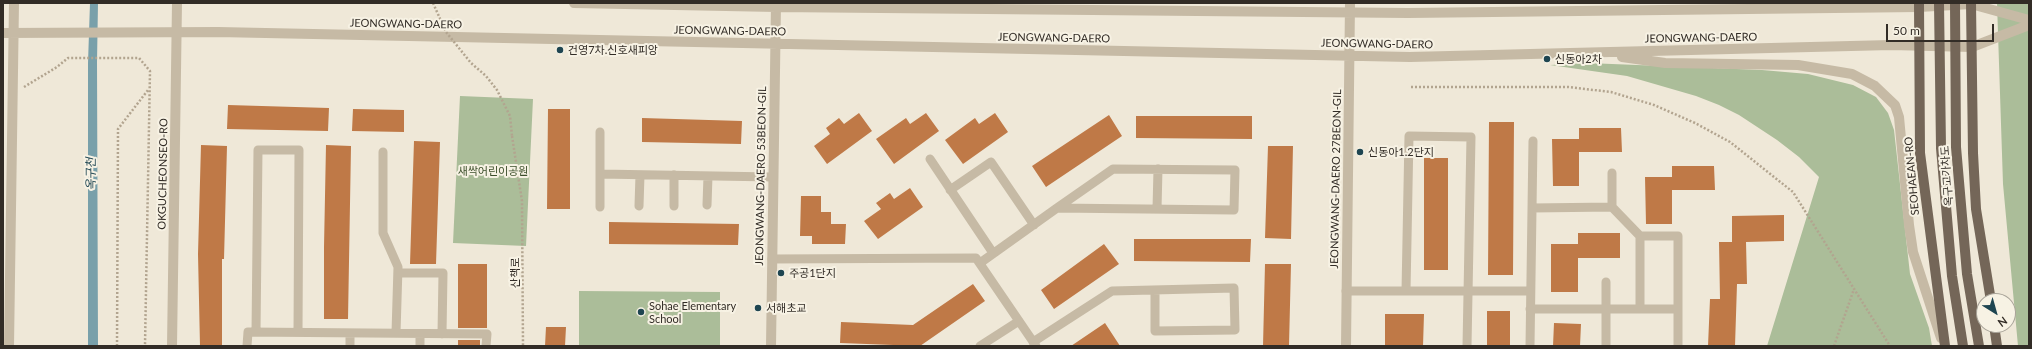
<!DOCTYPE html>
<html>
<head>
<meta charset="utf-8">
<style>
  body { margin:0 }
  #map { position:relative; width:2032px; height:349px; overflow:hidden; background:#efe8d8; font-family:Lato,sans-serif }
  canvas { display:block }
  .frame { position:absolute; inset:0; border:4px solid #322c26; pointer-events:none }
  .north { position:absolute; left:1976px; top:293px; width:40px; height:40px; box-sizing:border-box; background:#f7f2e4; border:1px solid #a8a398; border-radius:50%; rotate:143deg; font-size:11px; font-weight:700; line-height:16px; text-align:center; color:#322c26 }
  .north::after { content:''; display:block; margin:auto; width:14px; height:18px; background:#1e4551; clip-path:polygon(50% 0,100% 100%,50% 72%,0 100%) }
  .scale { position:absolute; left:1886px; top:24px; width:108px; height:18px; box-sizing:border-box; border:2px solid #322c26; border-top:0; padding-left:5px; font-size:12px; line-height:14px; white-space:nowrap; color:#322c26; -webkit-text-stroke:3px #f7f2e4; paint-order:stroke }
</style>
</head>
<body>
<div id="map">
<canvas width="2032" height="349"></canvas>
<div class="frame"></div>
<div class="north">N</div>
<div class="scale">50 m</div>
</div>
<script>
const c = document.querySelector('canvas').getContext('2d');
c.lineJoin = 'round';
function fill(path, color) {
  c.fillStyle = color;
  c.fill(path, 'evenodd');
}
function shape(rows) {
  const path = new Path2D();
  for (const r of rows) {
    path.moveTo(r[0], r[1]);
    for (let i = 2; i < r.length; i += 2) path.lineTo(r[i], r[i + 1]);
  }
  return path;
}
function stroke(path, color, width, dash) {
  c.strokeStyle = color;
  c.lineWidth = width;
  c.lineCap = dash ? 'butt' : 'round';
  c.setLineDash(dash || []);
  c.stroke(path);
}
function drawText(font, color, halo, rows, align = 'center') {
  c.font = font + ' Lato,"Noto Sans KR",sans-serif';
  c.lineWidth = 4;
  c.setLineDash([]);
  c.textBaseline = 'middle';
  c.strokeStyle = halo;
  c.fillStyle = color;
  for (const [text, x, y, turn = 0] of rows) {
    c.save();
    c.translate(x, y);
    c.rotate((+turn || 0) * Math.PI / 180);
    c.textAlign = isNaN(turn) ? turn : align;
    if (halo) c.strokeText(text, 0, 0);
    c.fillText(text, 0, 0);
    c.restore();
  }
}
fill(shape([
  [1997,3,2029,3,2029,346,2018,346,2003,184],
  [1587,63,1762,70,1808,74,1853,85,1876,97,1888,113,1894,130,1910,274,1929,328,1932,346,1767,346,1819,177,1799,157,1777,140,1739,115,1719,105,1696,96,1627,76,1550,65],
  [460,96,533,99,526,246,453,243],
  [579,291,720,292,720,346,579,346]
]), '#abbd99');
fill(shape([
  [90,3,98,3,97,62,98,346,88,346,88,63]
]), '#79a0aa');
fill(shape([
  [228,105,329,108,328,131,227,129],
  [353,109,404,110,404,132,352,131],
  [548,109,570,109,570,209,547,209],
  [859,113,872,131,827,164,814,146,830,134,826,128,839,118,844,124],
  [926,113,939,131,894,164,876,139,906,118,910,124],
  [995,113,1008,132,963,164,945,140,975,118,979,124],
  [1109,115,1122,136,1046,187,1032,166],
  [1136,116,1252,116,1252,139,1136,138],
  [642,118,742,121,741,144,642,142],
  [1489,122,1514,122,1513,275,1488,275],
  [1579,128,1621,128,1622,152,1579,152,1579,186,1553,186,1552,139,1579,139],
  [414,141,440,142,436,264,410,264],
  [201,145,227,146,224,259,222,259,222,346,200,346,198,254],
  [326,145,351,146,348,319,324,319,324,247],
  [1268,146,1293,146,1291,239,1265,238],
  [1424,158,1448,158,1448,270,1424,270],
  [1672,166,1714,166,1715,190,1672,190,1672,224,1646,224,1645,177,1672,177],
  [910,188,923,207,878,239,864,221,881,209,876,203,890,193,894,199],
  [801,196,821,196,821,212,831,212,831,224,846,224,845,244,812,244,812,236,800,236],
  [1784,215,1784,241,1746,242,1747,284,1737,284,1735,346,1708,346,1710,299,1720,299,1719,242,1732,242,1732,216],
  [609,222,739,224,738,245,609,244],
  [1578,233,1620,233,1620,258,1578,258,1578,292,1551,292,1551,244,1578,244],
  [1134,239,1251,239,1250,262,1134,261],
  [1104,244,1119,264,1054,309,1041,290],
  [458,264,487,264,487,328,458,328],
  [1265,264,1291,264,1289,346,1263,346],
  [973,284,985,301,920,346,840,343,841,322,913,325],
  [1487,311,1510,311,1510,346,1487,346],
  [1385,314,1424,314,1423,346,1385,346],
  [1105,323,1120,346,1071,346],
  [1554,323,1581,324,1580,346,1553,346],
  [546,327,566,327,565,346,545,346],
  [458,340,480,340,480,346,458,346]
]), '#bf7947');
stroke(shape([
  [24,87,57,67,68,58,139,58,150,71,145,346],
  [1411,87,1568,87,1611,92,1654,105,1695,123,1730,142,1793,192,1890,346],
  [512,136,522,201,523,346],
  [117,346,118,129,148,90],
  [1834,346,1854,289]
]), '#b2a48f', 2.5, [2, 2]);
stroke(shape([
  [383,152,383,233,398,267,396,333],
  [930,159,993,253],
  [600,174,773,177],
  [950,190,991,162,1034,225],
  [707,205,708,176],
  [639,206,640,175],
  [674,206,674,175],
  [600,207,600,132],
  [1612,207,1612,173],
  [1532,208,1612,207,1640,236,1640,309],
  [1157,209,1158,169],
  [1640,236,1678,236,1678,346],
  [772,259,976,258,1036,346],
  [980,263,1057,208,1113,169,1235,170,1234,210,1057,208],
  [398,273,443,273,442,334],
  [1346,291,1530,291],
  [1406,291,1409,136,1471,137,1467,346],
  [1530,309,1678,309],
  [256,332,258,150,299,150,298,332],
  [1033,342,1112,291,1234,288,1235,330,1155,331,1155,290],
  [247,346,248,332,487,334,486,346],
  [350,346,350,333],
  [420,346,420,334],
  [980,346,1019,321],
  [1530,346,1533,141],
  [1606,346,1606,282]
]), '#c6baa5', 9);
stroke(shape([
  [574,3,776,7,1408,13,1919,7,1971,4,2029,20],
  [3,33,218,32,1410,57,1891,45,1972,47,2029,25],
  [1622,57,1665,63,1798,65,1852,74,1875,86,1895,105,1899,117,1909,225,1913,252,1941,338],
  [9,346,14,3],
  [172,346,177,3],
  [771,346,776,3],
  [1346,346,1350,3]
]), '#c6baa5', 10);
stroke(shape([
  [1919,3,1920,153,1945,346],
  [1971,3,1973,153,1976,209,1991,301],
  [1994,325,1997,346]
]), '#746658', 10);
stroke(shape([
  [433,3,446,32,471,63,486,76,497,90,510,116,512,136]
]), '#b2a48f', 2.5, [2, 2]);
stroke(shape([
  [1939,3,1941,148,1952,276,1963,346],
  [1955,3,1956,147,1967,274,1979,346]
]), '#746658', 10);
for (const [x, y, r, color] of [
  [560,50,4,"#1e4551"],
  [1547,59,4,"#1e4551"],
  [1360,152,4,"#1e4551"],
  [781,273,4,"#1e4551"],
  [758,308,4,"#1e4551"],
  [641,312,4,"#1e4551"]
]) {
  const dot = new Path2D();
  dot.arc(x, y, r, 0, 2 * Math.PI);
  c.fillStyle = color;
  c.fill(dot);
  stroke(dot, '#f7f2e4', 1.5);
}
drawText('11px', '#322c26', '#f7f2e4', [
  ["JEONGWANG-DAERO",406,24,1],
  ["JEONGWANG-DAERO",730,31,1],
  ["JEONGWANG-DAERO",1054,38,1],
  ["JEONGWANG-DAERO",1701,38,-1],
  ["JEONGWANG-DAERO",1377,44,1],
  ["OKGUCHEONSEO-RO",163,174,-89],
  ["JEONGWANG-DAERO 53BEON-GIL",761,176,-89],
  ["SEOHAEAN-RO",1912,176,-95],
  ["옥구고가차도",1947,176,-94],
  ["JEONGWANG-DAERO 27BEON-GIL",1336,179,-89],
  ["산책로",515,273,-90]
]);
drawText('11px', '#322c26', '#f7f2e4', [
  ["건영7차.신호새피앙",568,50],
  ["신동아2차",1555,59],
  ["신동아1.2단지",1368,152],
  ["주공1단지",789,273],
  ["Sohae Elementary",649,306],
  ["School",649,319],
  ["서해초교",766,308]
], 'left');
drawText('11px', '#3c4f2b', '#f7f2e4', [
  ["새싹어린이공원",493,171]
]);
drawText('italic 12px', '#1e4551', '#f7f2e4', [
  ["옥구천",91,174,-90]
]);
</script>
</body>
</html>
